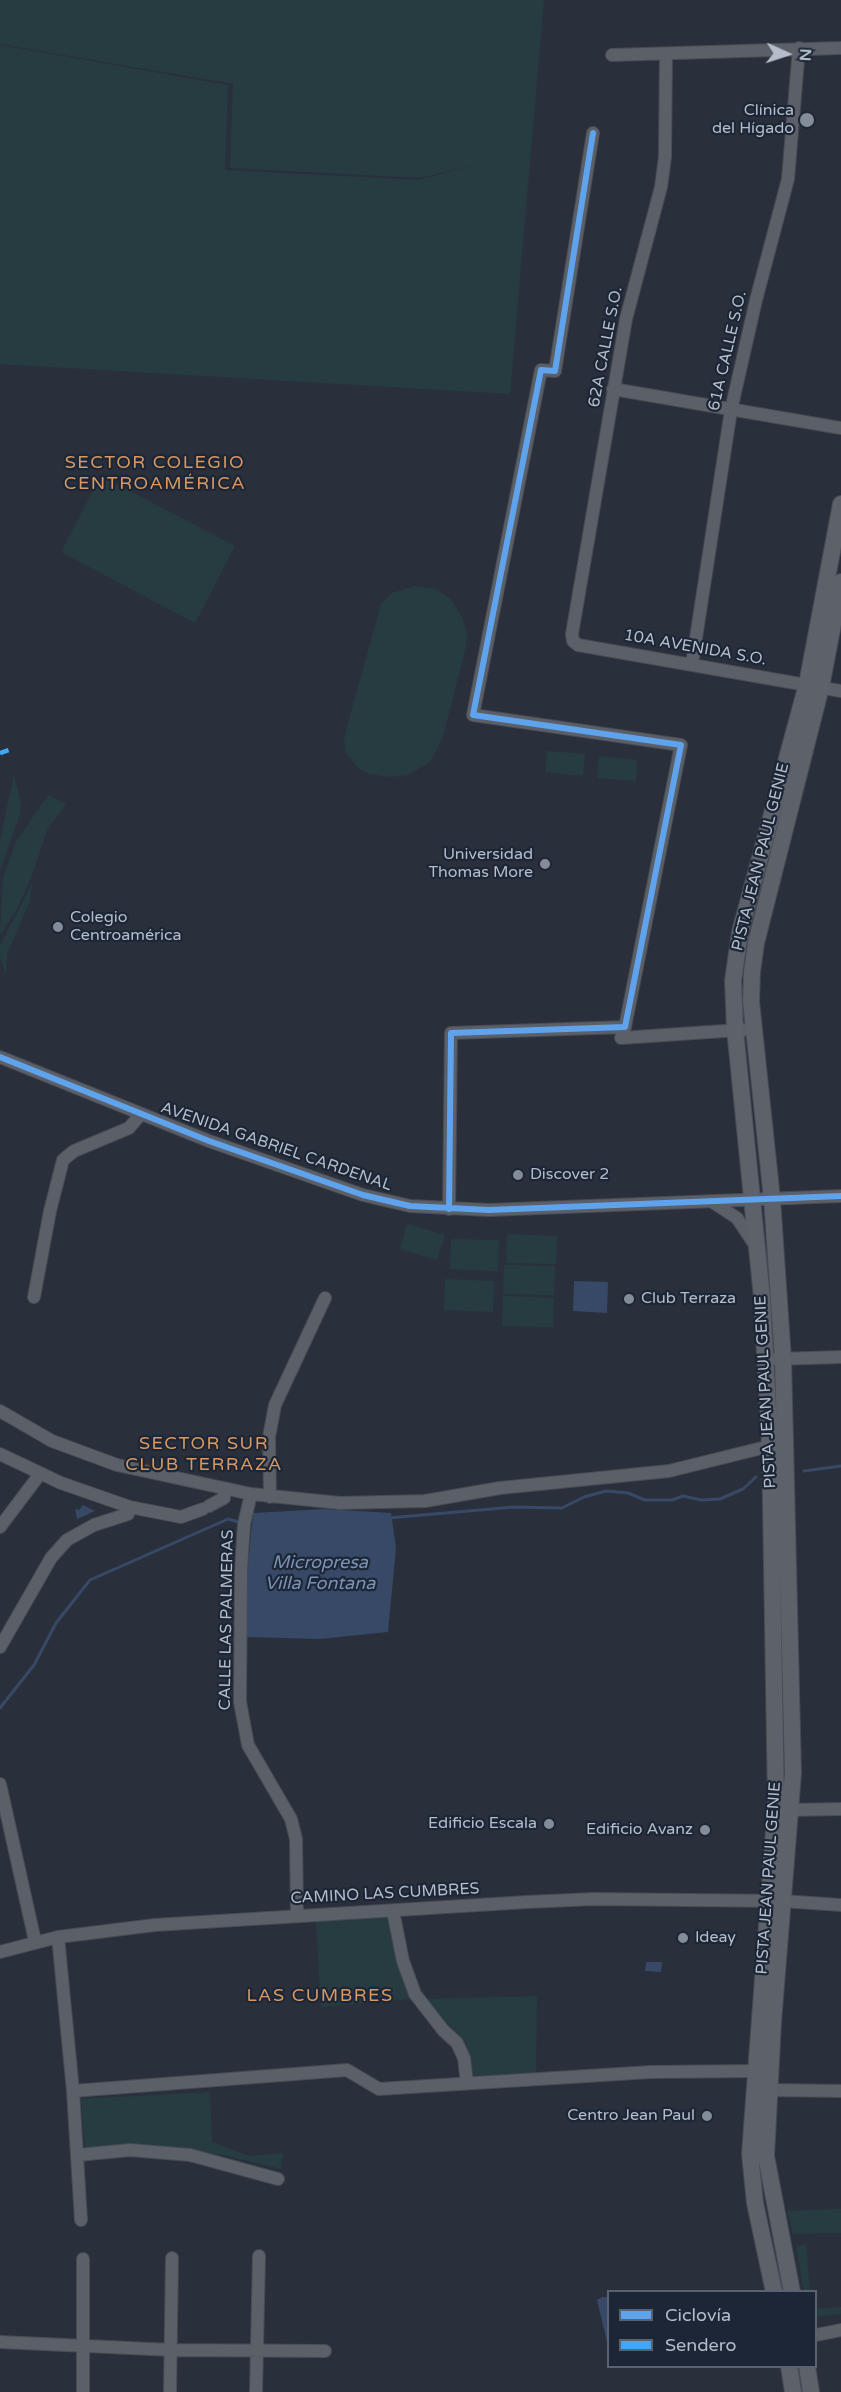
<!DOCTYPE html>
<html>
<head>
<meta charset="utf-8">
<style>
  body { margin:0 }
  #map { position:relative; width:841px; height:2392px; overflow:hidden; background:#2a303b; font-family:"Varela Round",sans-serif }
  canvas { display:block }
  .legend { position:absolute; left:607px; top:2290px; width:210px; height:78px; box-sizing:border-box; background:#1d2636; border:2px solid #5a6272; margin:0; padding:8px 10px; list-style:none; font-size:18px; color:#b5bdcb }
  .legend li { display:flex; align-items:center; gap:12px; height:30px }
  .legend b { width:30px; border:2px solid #5a6272 }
  .north { position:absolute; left:757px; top:24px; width:60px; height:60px; -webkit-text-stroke:4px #1d2636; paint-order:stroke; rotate:93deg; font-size:16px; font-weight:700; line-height:24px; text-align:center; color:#b5bdcb }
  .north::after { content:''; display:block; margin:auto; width:21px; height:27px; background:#b5bdcb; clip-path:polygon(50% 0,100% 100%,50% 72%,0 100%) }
</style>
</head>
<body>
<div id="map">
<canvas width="841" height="2392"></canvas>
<ul class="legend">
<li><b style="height:8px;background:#60a3ed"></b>Ciclovía</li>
<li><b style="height:8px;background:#3fa9f5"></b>Sendero</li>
</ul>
<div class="north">N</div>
</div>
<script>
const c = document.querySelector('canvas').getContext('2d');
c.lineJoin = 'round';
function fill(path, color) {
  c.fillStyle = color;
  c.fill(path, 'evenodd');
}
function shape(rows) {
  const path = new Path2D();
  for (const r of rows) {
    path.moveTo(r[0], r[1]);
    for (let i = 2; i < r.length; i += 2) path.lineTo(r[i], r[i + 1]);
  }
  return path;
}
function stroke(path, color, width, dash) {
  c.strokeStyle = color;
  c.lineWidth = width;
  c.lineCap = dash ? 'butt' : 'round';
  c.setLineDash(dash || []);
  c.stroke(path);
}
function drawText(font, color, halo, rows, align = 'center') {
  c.font = font + ' "Varela Round",sans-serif';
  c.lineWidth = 4.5;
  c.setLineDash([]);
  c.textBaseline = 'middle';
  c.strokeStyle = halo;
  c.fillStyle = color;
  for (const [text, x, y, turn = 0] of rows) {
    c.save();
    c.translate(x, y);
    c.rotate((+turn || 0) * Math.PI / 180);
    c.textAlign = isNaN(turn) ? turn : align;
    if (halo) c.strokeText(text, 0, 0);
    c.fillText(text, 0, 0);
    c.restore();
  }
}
fill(shape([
  [0,0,544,0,510,394,0,364,0,45,228,85,225,170,419,180,476,164,420,178,230,168,233,84,0,44],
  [101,476,235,546,195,623,61,552],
  [415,586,435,589,451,599,462,617,467,632,466,646,443,737,430,762,408,775,391,777,369,774,358,768,346,753,344,738,381,604,392,593],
  [547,751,585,754,583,776,545,772],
  [599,756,637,760,636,781,597,778],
  [14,775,21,804,20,814,0,871,0,840],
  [48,795,66,804,47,830,31,878,17,909,0,935,3,878,16,842],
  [32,884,30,901,7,954,6,973,0,958,0,946],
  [407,1224,445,1235,437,1260,400,1249],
  [507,1234,557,1236,556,1264,506,1263],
  [451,1239,499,1240,498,1271,450,1269],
  [504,1265,555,1266,554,1295,503,1294],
  [445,1279,494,1281,493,1312,444,1310],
  [503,1296,554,1298,553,1327,502,1326],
  [390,1917,409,1999,321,2007,316,1921],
  [537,1996,536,2073,474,2077,466,2043,425,1999],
  [210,2092,212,2142,249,2156,283,2153,281,2169,223,2155,166,2148,85,2150,81,2099],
  [841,2209,841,2233,793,2234,787,2211],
  [806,2245,810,2291,804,2291,796,2246],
  [841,2307,841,2314,816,2317,816,2309]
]), '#273c41');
fill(shape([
  [574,1281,608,1282,607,1313,573,1311],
  [83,1505,95,1511,77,1519,75,1509,79,1510],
  [325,1509,391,1513,396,1548,388,1632,320,1639,245,1637,246,1587,253,1513],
  [646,1962,662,1962,661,1972,645,1971],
  [602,2297,608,2297,608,2346,597,2300]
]), '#374966');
stroke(shape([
  [804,1471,841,1466],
  [388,1518,514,1507,562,1508,584,1497,606,1491,628,1493,645,1500,672,1500,683,1496,701,1500,720,1499,743,1489,756,1477],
  [0,1708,34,1665,56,1623,90,1580,228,1519,242,1523]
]), '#374966', 3);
const minor = shape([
  [666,54,665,157,661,187,626,319,572,634,573,641,578,645,841,691],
  [612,55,841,48],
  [613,389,841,428],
  [692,664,731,410,756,300,788,179,799,48],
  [621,1038,754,1029],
  [0,1057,209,1141,363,1195,410,1206,489,1210,841,1196],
  [714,1203,737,1218,755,1245],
  [449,1209,451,1033,625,1027,681,745,473,715,541,370,555,371,593,133],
  [34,1297,50,1211,63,1160,74,1151,129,1128,141,1114],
  [776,1359,841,1357],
  [0,1411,52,1441,117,1465,251,1494,340,1503,425,1501,500,1488,669,1471,770,1446],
  [0,1454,61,1483,130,1507],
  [251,1494,244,1524,241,1570,240,1702,248,1745,291,1819,296,1839,297,1915],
  [270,1497,269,1437,275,1405,325,1298],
  [209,1506,224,1498,224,1489],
  [0,1527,40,1474],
  [0,1647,51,1558,67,1540,94,1525,128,1514,130,1507,181,1517,203,1509],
  [0,1784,35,1941],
  [791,1810,841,1809],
  [393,1911,403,1961,415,1994,443,2030,457,2043,464,2058,467,2083],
  [58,1937,73,2091,81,2220],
  [0,1952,58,1937,155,1925,527,1902,594,1899,782,1901,841,1905],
  [768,2090,841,2091],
  [73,2091,347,2070,379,2089,651,2072,754,2071],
  [78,2155,130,2150,190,2155,278,2179],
  [816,2335,841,2330],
  [0,2342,172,2350,325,2351],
  [83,2392,83,2259],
  [170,2392,172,2258],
  [256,2392,259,2256]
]);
const major = shape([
  [774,2292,755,2203,750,2154,776,1803,770,1446,762,1298,735,1029,733,981,740,932,807,684,841,504],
  [792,2292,766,2156,773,2022,793,1773,783,1359,772,1199,751,1001,752,972,756,943,821,687,841,582],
  [789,2366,793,2392],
  [807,2366,811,2392]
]);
stroke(minor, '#474b53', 14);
stroke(major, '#454b54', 18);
stroke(minor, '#5b5f67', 12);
stroke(major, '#5d6169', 16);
stroke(shape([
  [0,753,12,749]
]), '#3fa9f5', 4.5, [9, 4.5]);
stroke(shape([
  [0,1057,209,1141,363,1195,410,1206,489,1210,841,1196],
  [449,1209,451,1033,625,1027,681,745,473,715,541,370,555,371,593,133]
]), '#60a3ed', 6);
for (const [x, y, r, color] of [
  [807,120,8,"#848c99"],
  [545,864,6,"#848c99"],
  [58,927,6,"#848c99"],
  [518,1175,6,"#848c99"],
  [629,1299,6,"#848c99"],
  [549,1824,6,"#848c99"],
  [705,1830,6,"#848c99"],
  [683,1938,6,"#848c99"],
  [707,2116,6,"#848c99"]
]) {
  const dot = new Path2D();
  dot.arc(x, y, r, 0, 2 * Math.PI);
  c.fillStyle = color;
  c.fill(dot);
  stroke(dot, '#1d2636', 2);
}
drawText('16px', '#b5bdcb', '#1d2636', [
  ["Clínica",794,111],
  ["del Hígado",794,129],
  ["Universidad",533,855],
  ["Thomas More",533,873],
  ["Colegio",70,918,"left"],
  ["Centroamérica",70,936,"left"],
  ["Discover 2",530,1175,"left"],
  ["Club Terraza",641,1299,"left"],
  ["Edificio Escala",537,1824],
  ["Edificio Avanz",693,1830],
  ["Ideay",695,1938,"left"],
  ["Centro Jean Paul",695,2116]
], 'right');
drawText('16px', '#b5bdcb', '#1d2636', [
  ["62A CALLE S.O.",606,347,-79],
  ["61A CALLE S.O.",728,351,-77],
  ["10A AVENIDA S.O.",695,648,10],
  ["PISTA JEAN PAUL GENIE",761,857,-76],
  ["AVENIDA GABRIEL CARDENAL",276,1147,19],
  ["PISTA JEAN PAUL GENIE",766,1392,-93],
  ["CALLE LAS PALMERAS",227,1620,-89],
  ["PISTA JEAN PAUL GENIE",769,1878,-86],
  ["CAMINO LAS CUMBRES",385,1894,-3]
]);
c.letterSpacing = '1.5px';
drawText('18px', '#da9960', '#1d2636', [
  ["SECTOR COLEGIO",155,463],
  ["CENTROAMÉRICA",155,484],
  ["SECTOR SUR",204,1444],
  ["CLUB TERRAZA",204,1465],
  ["LAS CUMBRES",320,1996]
]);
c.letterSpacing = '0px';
drawText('italic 18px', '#7b91b3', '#1d2636', [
  ["Micropresa",320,1563],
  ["Villa Fontana",320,1584]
]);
</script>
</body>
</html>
